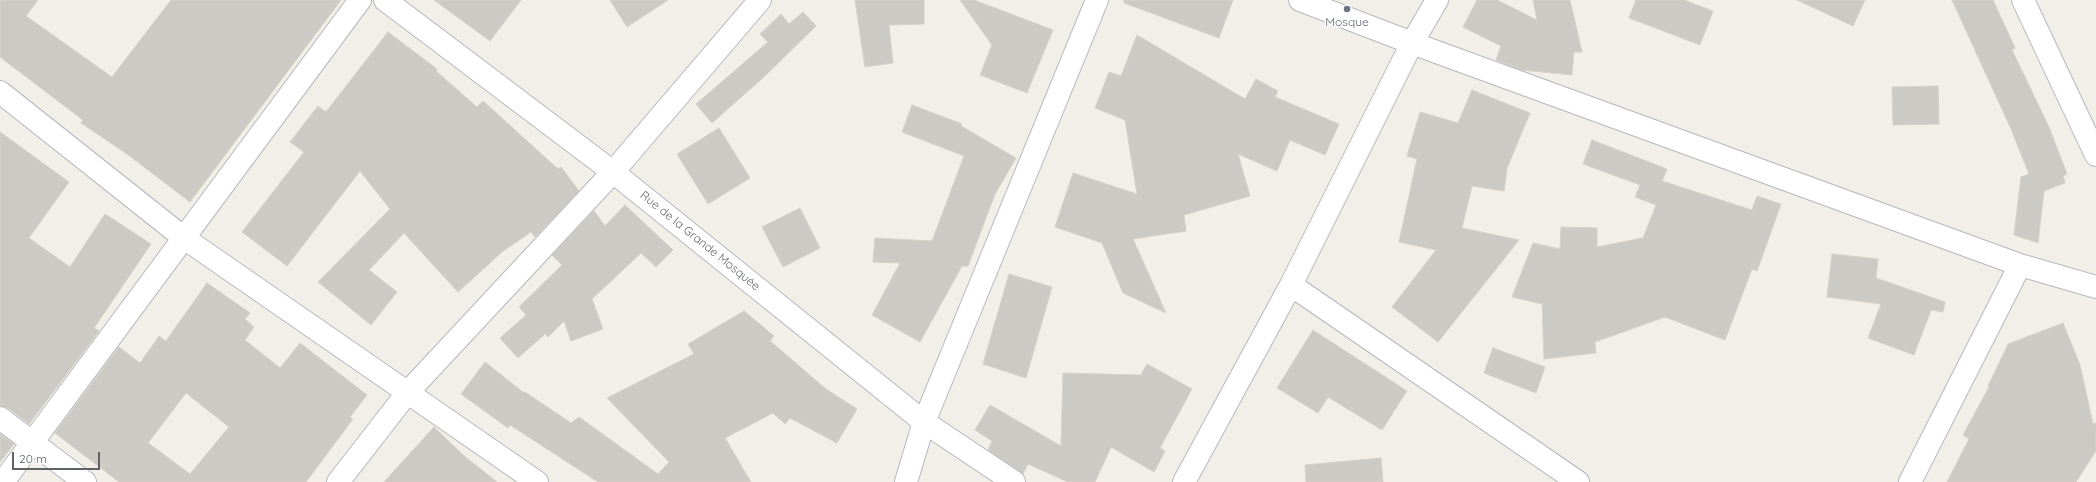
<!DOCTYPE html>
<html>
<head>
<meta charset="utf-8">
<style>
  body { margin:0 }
  #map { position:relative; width:2096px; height:482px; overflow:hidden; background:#f1efe8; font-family:Quicksand,sans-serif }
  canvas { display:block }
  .scale { position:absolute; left:12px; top:452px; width:88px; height:18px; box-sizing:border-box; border:2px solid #5f6368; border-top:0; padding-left:5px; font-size:12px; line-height:14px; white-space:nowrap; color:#5f6368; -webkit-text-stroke:3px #fff; paint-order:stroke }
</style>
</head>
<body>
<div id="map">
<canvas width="2096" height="482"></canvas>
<div class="scale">20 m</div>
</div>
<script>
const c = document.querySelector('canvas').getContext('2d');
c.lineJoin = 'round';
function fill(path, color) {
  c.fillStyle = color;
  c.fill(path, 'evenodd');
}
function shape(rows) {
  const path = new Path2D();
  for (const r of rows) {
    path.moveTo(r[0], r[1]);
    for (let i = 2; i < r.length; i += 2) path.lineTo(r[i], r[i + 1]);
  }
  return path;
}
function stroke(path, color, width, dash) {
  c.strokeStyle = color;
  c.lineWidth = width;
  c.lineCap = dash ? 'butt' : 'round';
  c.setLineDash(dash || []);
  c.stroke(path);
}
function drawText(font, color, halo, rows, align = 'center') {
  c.font = font + ' Quicksand,sans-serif';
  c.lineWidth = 3;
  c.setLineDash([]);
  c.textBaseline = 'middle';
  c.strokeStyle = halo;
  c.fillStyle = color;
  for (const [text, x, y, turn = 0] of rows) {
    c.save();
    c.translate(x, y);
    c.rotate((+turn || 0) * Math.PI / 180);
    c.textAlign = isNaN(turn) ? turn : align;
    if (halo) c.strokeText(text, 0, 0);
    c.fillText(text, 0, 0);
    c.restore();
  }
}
const building = shape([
  [0,0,38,0,26,16,112,77,171,0,341,0,190,202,127,154,81,123,83,120,0,57,0,0],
  [434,0,521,0,490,41,434,0],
  [610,0,668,0,627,27,610,0],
  [855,0,924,0,924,24,889,25,893,63,865,67,855,0],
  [960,0,974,0,1053,30,1027,93,980,75,992,45,960,0],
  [1124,0,1233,0,1219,38,1124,3,1124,0],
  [1477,0,1497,0,1537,20,1533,0,1570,0,1582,52,1574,52,1572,75,1522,70,1496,60,1501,46,1463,27,1477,0],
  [1636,0,1684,0,1713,11,1700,45,1629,18,1636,0],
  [1797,0,1865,0,1853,26,1797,0],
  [1952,0,1993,0,2015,48,2012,50,2049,127,2067,174,2063,176,2065,183,2044,191,2038,243,2014,235,2021,177,2029,174,2011,129,1952,0],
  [803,12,816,26,765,76,712,123,696,104,768,42,760,34,781,14,789,24,803,12],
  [388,32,437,69,436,71,477,107,483,101,558,169,561,167,579,191,535,237,531,232,502,252,458,292,404,233,369,270,397,292,371,325,318,282,390,209,360,171,287,266,242,232,304,152,290,142,318,106,326,112,388,32],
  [1137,35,1245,99,1256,79,1278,91,1275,97,1339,124,1325,155,1290,140,1277,171,1238,154,1250,196,1184,215,1186,231,1133,239,1166,313,1123,293,1102,243,1055,227,1073,173,1137,194,1125,120,1095,108,1109,72,1121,76,1137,35],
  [1938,86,1939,124,1893,125,1892,87,1938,86],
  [1472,90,1530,113,1507,168,1504,191,1472,186,1462,228,1519,240,1438,342,1392,307,1436,250,1399,242,1417,159,1407,156,1420,112,1458,123,1472,90],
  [912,105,962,124,961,126,1016,158,995,194,968,266,962,266,920,342,872,315,900,263,873,262,875,238,932,241,964,156,902,132,912,105],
  [719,128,750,178,708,204,677,154,719,128],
  [0,132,69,182,29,238,70,267,105,214,151,244,94,328,99,331,29,424,8,408,0,406,0,132],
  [1592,140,1667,169,1662,181,1752,210,1757,196,1781,204,1757,271,1752,269,1725,340,1665,317,1595,342,1596,353,1544,359,1542,304,1512,297,1533,243,1560,249,1561,227,1597,228,1597,247,1643,238,1656,205,1635,197,1640,185,1583,164,1592,140],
  [625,205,673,250,656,267,641,253,592,299,603,329,571,341,564,321,548,337,545,334,518,358,500,338,526,315,519,307,562,265,552,255,594,211,605,226,625,205],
  [800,208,820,248,783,267,762,227,800,208],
  [1832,254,1878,259,1876,278,1945,302,1943,312,1931,310,1914,355,1868,338,1881,304,1827,297,1832,254],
  [1009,274,1052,287,1026,378,983,364,1009,274],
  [207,283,250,313,245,319,254,327,245,340,280,368,300,343,367,395,350,417,353,419,306,482,119,482,55,433,119,347,140,363,159,336,166,341,207,283],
  [186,393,229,427,190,474,148,443,186,393],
  [744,311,774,336,770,341,826,389,857,409,837,443,790,418,785,424,773,413,725,438,751,482,598,482,510,425,508,428,461,394,485,362,524,393,525,392,571,423,579,417,658,474,669,462,607,398,694,354,688,344,744,311],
  [2063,323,2080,365,2093,424,2096,423,2096,451,2076,482,1947,482,1969,439,1963,435,1989,387,1988,386,2008,344,2063,323],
  [1313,330,1407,391,1382,430,1328,397,1318,413,1277,388,1313,330],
  [1493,348,1545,367,1536,393,1484,373,1493,348],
  [1147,364,1192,389,1160,448,1165,451,1154,472,1111,447,1095,482,1068,482,1028,464,1023,474,988,450,992,441,975,430,990,405,1061,446,1063,373,1141,375,1147,364],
  [434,427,463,455,497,482,384,482,434,427],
  [0,434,14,444,0,462,0,434],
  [1381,458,1383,482,1306,482,1305,465,1381,458]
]);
fill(building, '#cccac5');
stroke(building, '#d6d1c6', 1);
const minor = shape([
  [385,0,613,172,924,422,1014,482],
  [1300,0,1412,43,2020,265,2096,287],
  [0,92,184,238,537,482],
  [1291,285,1578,482],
  [0,418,85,482],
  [3,482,360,0],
  [338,482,408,392,613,172,760,0],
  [906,482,924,422,1097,0],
  [1184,482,1291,285,1412,43,1437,0],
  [1910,482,2020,265]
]);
const tertiary = shape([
  [2023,0,2096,155]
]);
stroke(minor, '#b5b8bc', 24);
stroke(tertiary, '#b5b8bc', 24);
stroke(minor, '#fff', 22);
stroke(tertiary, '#fff', 22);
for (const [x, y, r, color] of [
  [1347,9,4,"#6b7280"]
]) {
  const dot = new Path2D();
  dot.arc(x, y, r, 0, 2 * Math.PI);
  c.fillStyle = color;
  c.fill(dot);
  stroke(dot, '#fff', 1.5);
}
drawText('12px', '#5b616d', '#fff', [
  ["Mosque",1347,22]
]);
drawText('12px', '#5f6368', '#fff', [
  ["Rue de la Grande Mosquée",700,241,39]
]);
</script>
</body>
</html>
